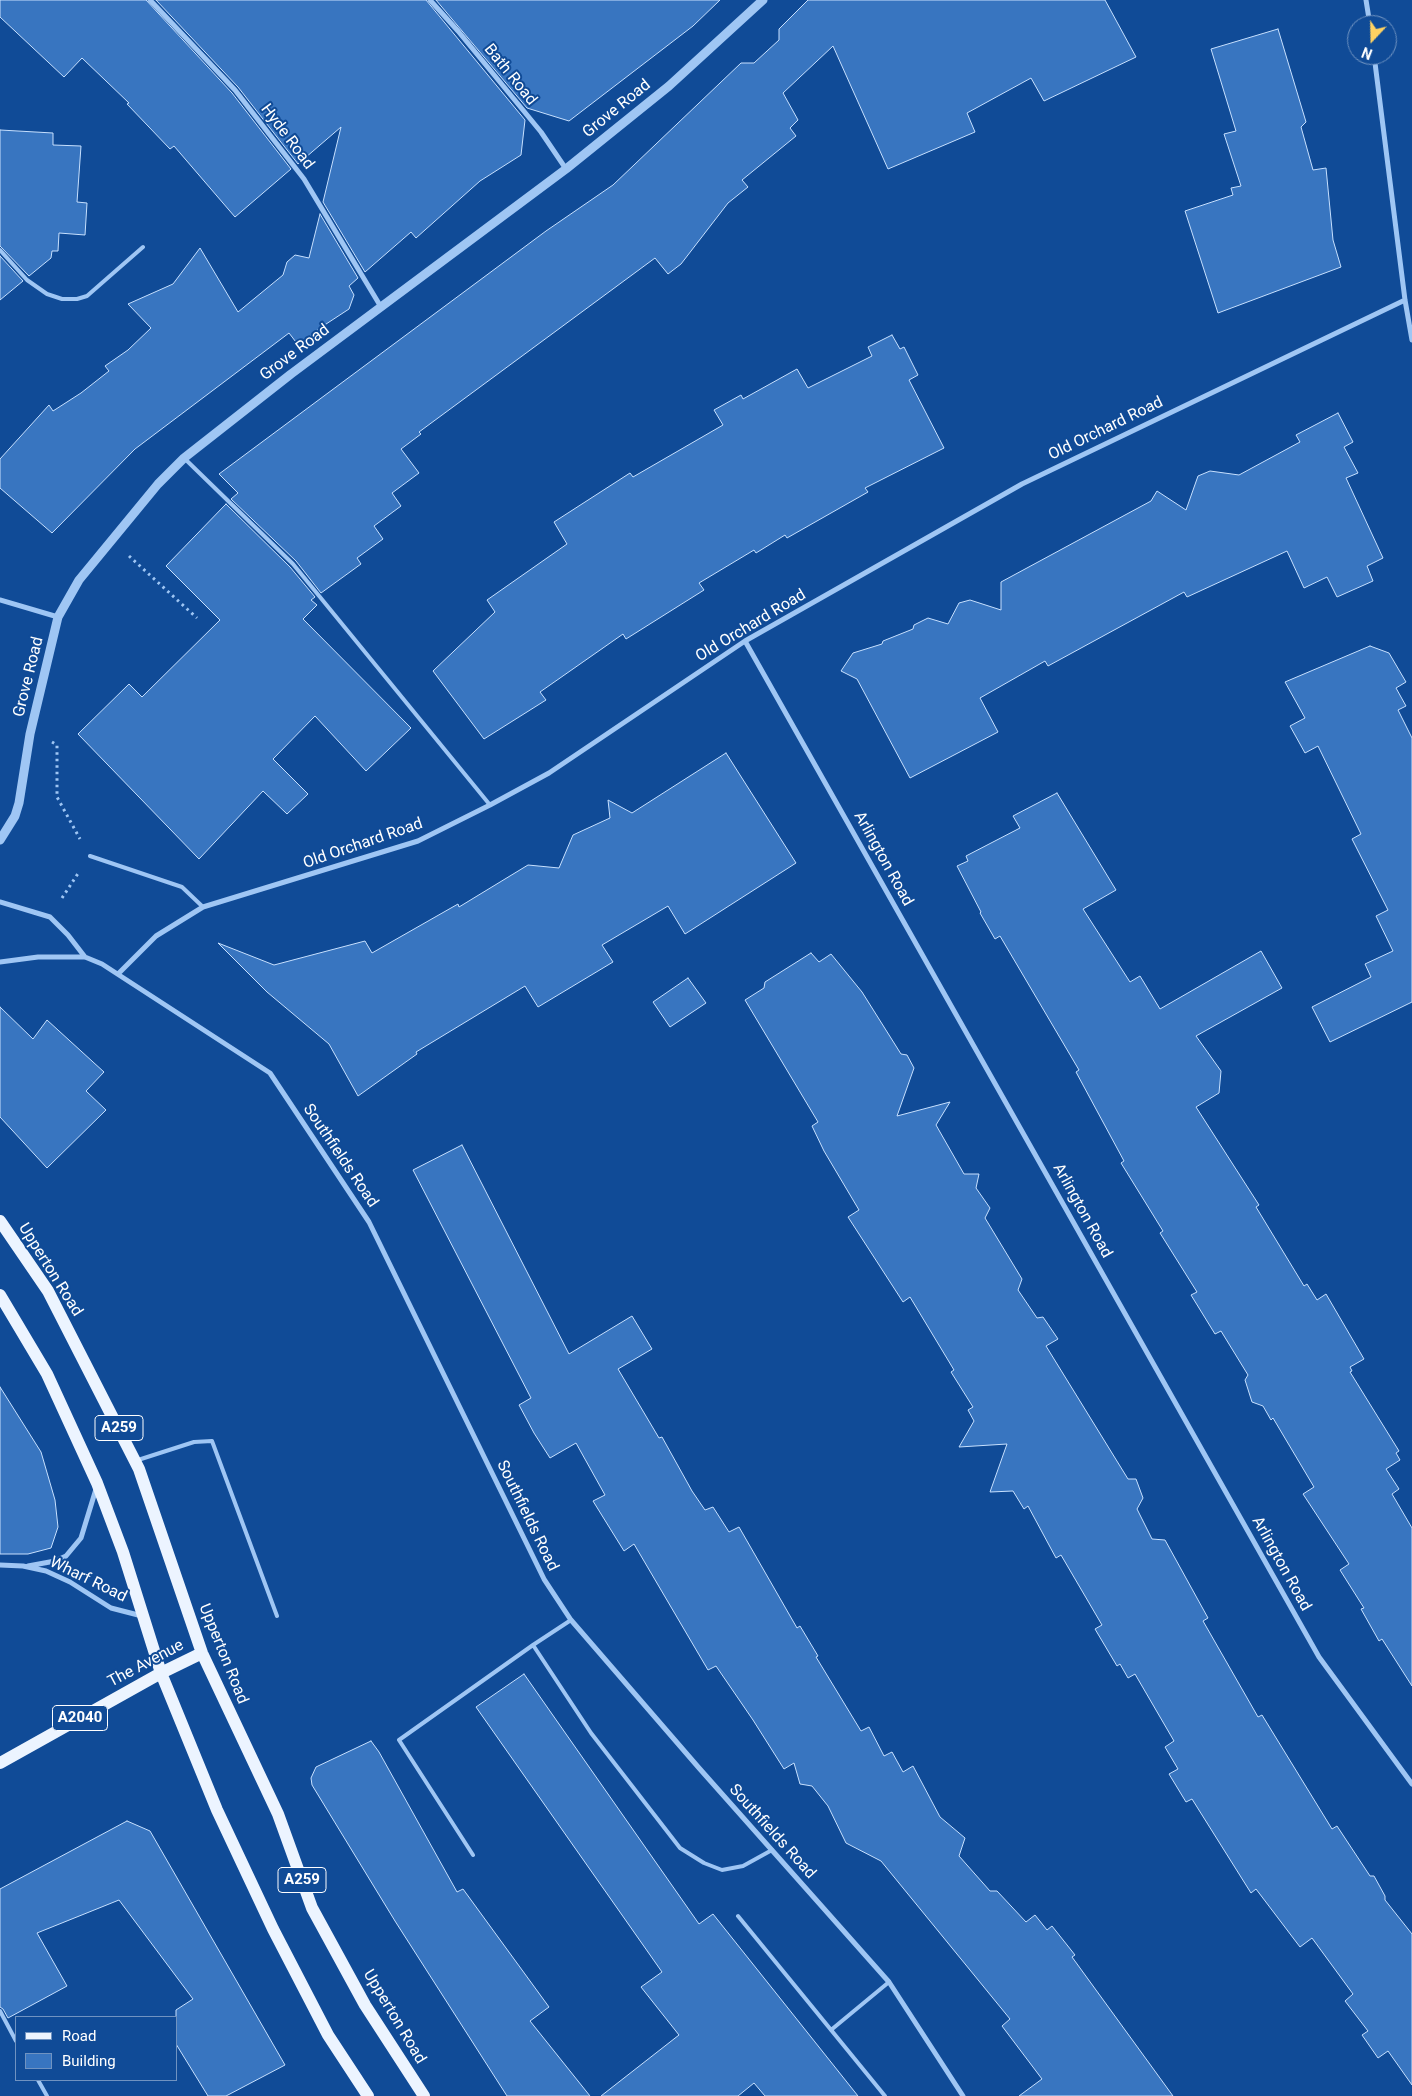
<!DOCTYPE html>
<html>
<head>
<meta charset="utf-8">
<style>
  body { margin:0 }
  #map { position:relative; width:1412px; height:2096px; overflow:hidden; background:#104b97; font-family:Roboto,sans-serif }
  canvas { display:block }
  .legend { position:absolute; left:15px; top:2016px; width:162px; height:65px; box-sizing:border-box; background:#104b97; border:1px solid #7093c1; margin:0; padding:6px 9px; list-style:none; font-size:15px; color:#fff }
  .legend li { display:flex; align-items:center; gap:10px; height:25px }
  .legend b { width:25px; border:1px solid #7093c1 }
  .north { position:absolute; left:1347px; top:15px; width:50px; height:50px; box-sizing:border-box; background:#104b97; border:1px solid #7093c1; border-radius:50%; rotate:201deg; font-size:14px; font-weight:700; line-height:20px; text-align:center; color:#fff }
  .north::after { content:''; display:block; margin:auto; width:18px; height:22px; background:#ffd262; clip-path:polygon(50% 0,100% 100%,50% 72%,0 100%) }
</style>
</head>
<body>
<div id="map">
<canvas width="1412" height="2096"></canvas>
<ul class="legend">
<li><b style="height:6px;background:#ecf4ff"></b>Road</li>
<li><b style="height:14px;background:#3875c0"></b>Building</li>
</ul>
<div class="north">N</div>
</div>
<script>
const c = document.querySelector('canvas').getContext('2d');
c.lineJoin = 'round';
function fill(path, color) {
  c.fillStyle = color;
  c.fill(path, 'evenodd');
}
function shape(rows) {
  const path = new Path2D();
  for (const r of rows) {
    path.moveTo(r[0], r[1]);
    for (let i = 2; i < r.length; i += 2) path.lineTo(r[i], r[i + 1]);
  }
  return path;
}
function stroke(path, color, width, dash) {
  c.strokeStyle = color;
  c.lineWidth = width;
  c.lineCap = dash ? 'butt' : 'round';
  c.setLineDash(dash || []);
  c.stroke(path);
}
function drawText(font, color, halo, rows, align = 'center') {
  c.font = font + ' Roboto,sans-serif';
  c.lineWidth = 4;
  c.setLineDash([]);
  c.textBaseline = 'middle';
  c.strokeStyle = halo;
  c.fillStyle = color;
  for (const [text, x, y, turn = 0] of rows) {
    c.save();
    c.translate(x, y);
    c.rotate((+turn || 0) * Math.PI / 180);
    c.textAlign = isNaN(turn) ? turn : align;
    if (halo) c.strokeText(text, 0, 0);
    c.fillText(text, 0, 0);
    c.restore();
  }
}
const building = shape([
  [0,0,146,0,232,93,291,169,235,217,174,146,170,149,127,104,129,103,82,58,64,77,0,17,0,0],
  [156,0,426,0,525,120,521,155,480,181,416,238,411,232,365,272,323,202,341,127,298,164,238,87,156,0],
  [436,0,720,0,693,26,569,121,527,108,436,0],
  [808,0,1105,0,1136,57,1044,101,1031,78,967,113,975,132,888,169,833,46,783,93,798,120,790,128,796,136,742,180,748,187,728,203,681,264,668,274,655,258,419,432,421,434,401,449,419,473,392,493,401,506,374,526,383,539,357,558,361,564,321,593,296,561,231,499,238,493,219,474,546,231,613,185,741,63,754,63,779,40,779,29,808,0],
  [1278,29,1306,122,1301,127,1313,170,1326,168,1333,240,1341,267,1218,313,1185,211,1233,195,1231,188,1241,186,1224,134,1236,131,1211,49,1278,29],
  [0,130,53,133,53,145,81,146,77,202,87,203,85,235,59,233,58,251,52,251,51,258,29,276,0,246,0,130],
  [320,214,358,278,349,286,354,295,349,309,320,328,299,346,289,333,135,449,52,533,0,488,0,459,49,405,53,411,81,393,109,371,105,366,128,350,151,328,128,304,173,284,200,248,238,312,283,275,287,262,295,255,309,258,320,214],
  [0,256,23,281,0,300,0,256],
  [892,335,900,349,904,347,918,375,909,380,944,448,865,488,868,492,787,538,785,535,756,553,754,550,699,583,704,590,626,639,623,634,540,692,546,700,484,739,433,671,495,612,487,600,567,544,554,522,630,473,633,477,723,425,714,410,741,395,743,399,797,369,808,388,872,356,868,347,892,335],
  [1338,413,1353,442,1344,447,1358,473,1346,478,1383,558,1367,566,1373,581,1337,597,1327,577,1304,588,1287,551,1187,597,1184,592,1048,666,1045,661,980,698,998,732,910,778,857,679,841,671,853,653,882,644,883,641,913,629,914,625,928,618,948,624,959,603,970,600,1001,610,1001,582,1151,501,1157,491,1186,510,1198,476,1210,471,1239,475,1300,442,1296,435,1338,413],
  [226,504,290,567,315,597,311,600,317,605,303,619,411,728,366,771,315,716,273,759,308,794,287,814,263,791,199,859,78,734,129,684,142,697,220,620,166,566,226,504],
  [1370,646,1389,653,1406,682,1396,688,1406,706,1398,710,1412,738,1412,1002,1330,1042,1312,1007,1371,977,1365,964,1393,951,1376,916,1388,910,1352,839,1361,834,1318,746,1305,753,1290,726,1305,718,1285,682,1370,646],
  [726,753,796,863,685,934,668,906,602,945,613,962,538,1007,525,986,416,1052,417,1054,358,1096,329,1044,267,992,218,943,274,965,365,941,372,953,458,904,459,907,528,865,559,868,573,835,610,818,608,800,632,813,726,753],
  [1057,793,1116,890,1083,909,1130,982,1140,976,1160,1009,1261,951,1282,988,1196,1036,1221,1071,1219,1093,1196,1107,1259,1205,1256,1207,1304,1286,1307,1284,1317,1300,1326,1294,1364,1359,1350,1367,1352,1371,1350,1372,1399,1451,1396,1453,1400,1460,1386,1469,1399,1489,1392,1494,1412,1528,1412,1686,1382,1639,1379,1641,1361,1609,1364,1608,1340,1570,1349,1564,1303,1494,1314,1487,1273,1418,1271,1420,1263,1406,1252,1402,1245,1380,1248,1375,1221,1331,1215,1334,1191,1295,1197,1292,1160,1233,1163,1231,1121,1163,1124,1161,1076,1072,1079,1070,1000,936,995,939,980,913,981,912,957,866,968,861,966,856,1020,828,1013,816,1057,793],
  [811,953,819,962,831,954,862,992,901,1054,907,1055,914,1068,897,1116,950,1102,936,1125,964,1174,979,1174,976,1188,990,1208,985,1218,1022,1279,1018,1290,1037,1318,1043,1317,1058,1339,1046,1346,1128,1479,1136,1479,1143,1498,1137,1509,1152,1539,1165,1540,1208,1618,1203,1621,1258,1717,1262,1715,1332,1829,1337,1826,1370,1876,1374,1876,1385,1896,1385,1900,1412,1934,1412,2085,1388,2051,1378,2058,1362,2035,1368,2031,1345,2001,1353,1994,1312,1938,1300,1947,1256,1889,1251,1893,1192,1799,1186,1802,1169,1774,1178,1769,1165,1747,1174,1741,1135,1674,1128,1678,1120,1664,1117,1666,1095,1629,1102,1625,1061,1555,1056,1558,1028,1506,1024,1509,1013,1491,990,1492,1007,1444,959,1447,974,1421,968,1410,973,1407,951,1372,954,1370,910,1297,903,1302,848,1217,859,1210,824,1151,812,1126,818,1122,745,1000,764,988,765,982,811,953],
  [688,978,706,1003,670,1027,653,1002,688,978],
  [0,1007,33,1039,47,1020,104,1072,86,1091,106,1110,47,1168,0,1117,0,1007],
  [462,1145,569,1354,632,1316,652,1349,618,1369,659,1438,662,1437,692,1491,705,1510,713,1507,729,1532,739,1527,797,1628,800,1626,818,1656,816,1657,861,1731,869,1727,884,1756,892,1752,903,1772,913,1766,940,1817,965,1838,959,1856,990,1891,997,1891,1026,1922,1035,1915,1047,1930,1052,1926,1075,1955,1072,1957,1173,2096,1019,2096,1042,2079,1002,2026,1010,2019,881,1861,846,1843,828,1806,812,1786,800,1784,794,1763,784,1769,753,1720,716,1666,708,1670,634,1544,624,1551,593,1501,605,1495,576,1443,550,1458,534,1433,519,1405,531,1398,413,1170,462,1145],
  [0,1387,41,1452,55,1500,58,1527,51,1548,28,1554,0,1554,0,1387],
  [524,1674,699,1924,713,1914,858,2096,765,2096,754,2083,738,2096,601,2096,679,2035,641,1987,662,1972,476,1707,524,1674],
  [371,1741,379,1752,457,1892,463,1889,549,2007,530,2021,590,2096,507,2096,395,1921,312,1785,311,1778,316,1767,371,1741],
  [127,1821,150,1831,285,2065,226,2096,208,2096,176,2044,176,2010,193,1999,119,1900,37,1933,67,1986,8,2018,3,2009,0,2007,0,1889,127,1821]
]);
fill(building, '#3875c0');
stroke(building, '#c7e0fe', 1);
stroke(shape([
  [129,556,197,618],
  [52,742,57,745,57,797,80,839],
  [62,898,79,872]
]), '#9fc6f4', 3, [2.5, 4]);
stroke(shape([
  [0,250,27,280,47,294,62,299,77,299,87,296,143,247],
  [184,458,293,564,490,805],
  [90,856,182,887,203,907],
  [138,1460,194,1442,212,1441,277,1616],
  [571,1620,533,1645,591,1733,680,1848,704,1863,722,1870,743,1866,772,1850],
  [473,1855,399,1740,533,1645],
  [738,1916,885,2096],
  [0,2011,16,2041],
  [831,2030,889,1982],
  [38,2080,47,2096]
]), '#9fc6f4', 4);
stroke(shape([
  [150,0,235,90,304,179,381,307],
  [430,0,458,31,541,132,566,169],
  [1366,0,1370,25],
  [1374,55,1405,300,1412,340],
  [0,600,58,617],
  [745,641,1319,1657,1412,1784],
  [0,902,50,917,68,935,85,957],
  [0,962,38,957,85,957,102,964,270,1073,369,1222,544,1579,571,1620,699,1768,889,1982,963,2096],
  [118,974,156,936,203,907,418,841,490,805,549,773,745,641,1022,484,1405,300],
  [0,1565,23,1566,46,1571,70,1582,111,1608,142,1616],
  [28,1566,55,1561,66,1556,81,1538,96,1489]
]), '#9fc6f4', 5);
stroke(shape([
  [0,840,15,816,19,803,30,734,58,617,79,580,158,484,184,458,291,374,566,169,669,86,763,0]
]), '#9fc6f4', 9);
stroke(shape([
  [0,1221,48,1291,139,1469,202,1653,278,1814,312,1908,365,2005,424,2096],
  [0,1295,47,1374,97,1483,123,1552,161,1673,217,1810,273,1929,328,2035,368,2096],
  [0,1763,161,1673,202,1653]
]), '#ecf4ff', 12);
for (const [x, y, w] of [
  [119,1428,48],
  [80,1718,55],
  [302,1880,48]
]) {
  const box = new Path2D();
  box.roundRect(x - w / 2, y - 12.5, w, 25, 4);
  c.fillStyle = '#104b97';
  c.fill(box);
  stroke(box, '#fff', 1);
}
drawText('bold 15px', '#fff', null, [
  ["A259",119,1428],
  ["A2040",80,1718],
  ["A259",302,1880]
]);
drawText('16px', '#fff', '#104b97', [
  ["Bath Road",510,75,51],
  ["Grove Road",617,109,-39],
  ["Hyde Road",287,137,53],
  ["Grove Road",295,353,-37],
  ["Old Orchard Road",1106,429,-26],
  ["Old Orchard Road",751,626,-31],
  ["Grove Road",29,677,-76],
  ["Old Orchard Road",363,844,-19],
  ["Arlington Road",883,859,61],
  ["Southfields Road",340,1156,56],
  ["Arlington Road",1082,1211,61],
  ["Upperton Road",50,1270,58],
  ["Southfields Road",527,1516,64],
  ["Arlington Road",1281,1564,61],
  ["Wharf Road",88,1580,26],
  ["Upperton Road",223,1654,68],
  ["The Avenue",146,1664,-28],
  ["Southfields Road",772,1832,48],
  ["Upperton Road",394,2017,59]
]);
</script>
</body>
</html>
